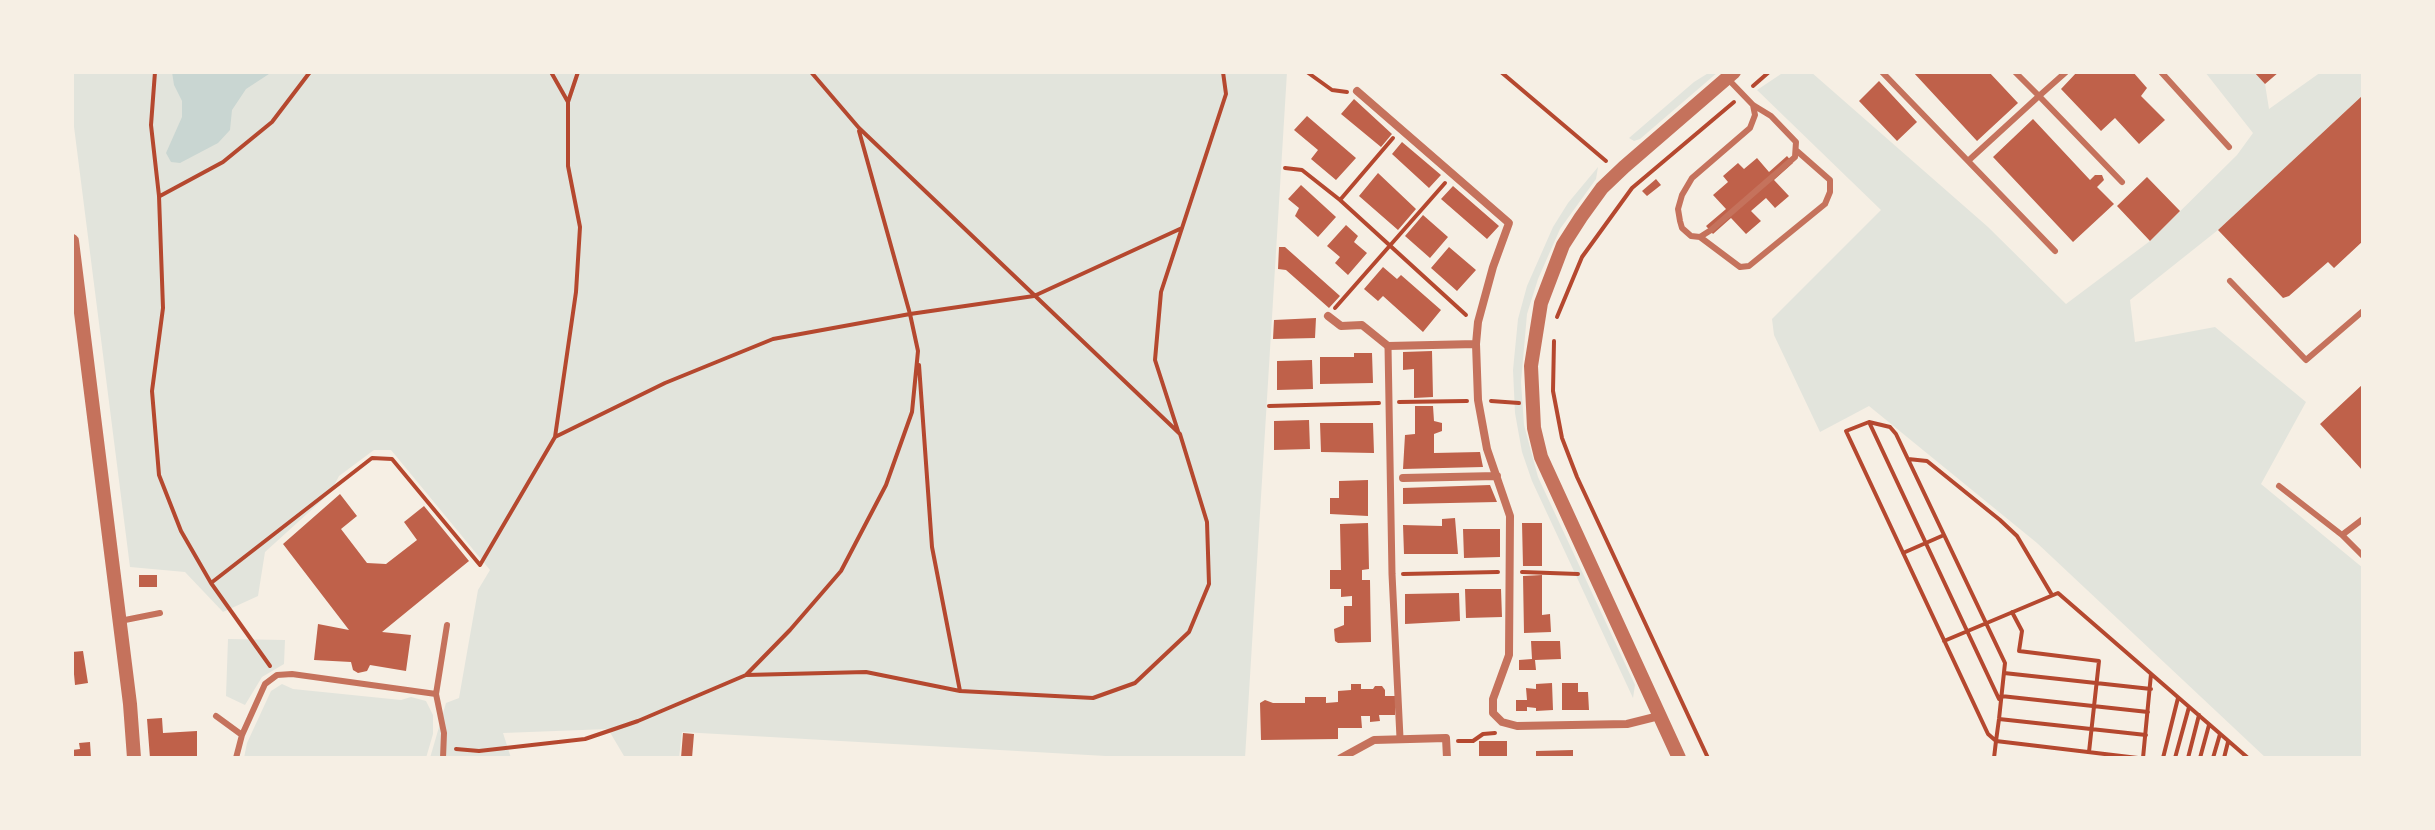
<!DOCTYPE html>
<html>
<head>
<meta charset="utf-8">
<style>
  body { margin:0 }
  #map { position:relative; width:2435px; height:830px; overflow:hidden; background:#f6efe4; font-family:"DejaVu Sans",sans-serif }
  canvas { display:block }
  .frame { position:absolute; inset:0; border:74px solid #f6efe4; pointer-events:none }
</style>
</head>
<body>
<div id="map">
<canvas width="2435" height="830"></canvas>
<div class="frame"></div>
</div>
<script>
const c = document.querySelector('canvas').getContext('2d');
c.lineJoin = 'round';
function fill(path, color) {
  c.fillStyle = color;
  c.fill(path, 'evenodd');
}
function shape(rows) {
  const path = new Path2D();
  for (const r of rows) {
    path.moveTo(r[0], r[1]);
    for (let i = 2; i < r.length; i += 2) path.lineTo(r[i], r[i + 1]);
  }
  return path;
}
function stroke(path, color, width, dash) {
  c.strokeStyle = color;
  c.lineWidth = width;
  c.lineCap = dash ? 'butt' : 'round';
  c.setLineDash(dash || []);
  c.stroke(path);
}
fill(shape([
  [72,72,1287,72,1245,758,1141,758,682,732,679,758,624,756,608,729,503,733,511,758,430,758,446,703,459,698,478,590,490,570,391,450,374,450,339,476,330,493,265,552,258,596,223,612,185,572,130,567,72,111],
  [1710,72,1718,72,1640,139,1634,141,1629,138,1694,82],
  [1784,72,1811,72,1988,227,2066,304,2150,241,2237,155,2253,133,2205,72,2254,72,2265,84,2269,109,2321,72,2363,72,2363,95,2218,230,2130,300,2135,342,2215,327,2306,402,2261,484,2363,568,2363,758,2266,758,2037,543,1869,406,1820,432,1774,335,1772,319,1881,210,1757,90],
  [1598,167,1596,179,1560,229,1538,279,1527,314,1521,382,1524,425,1538,477,1635,685,1633,698,1532,481,1522,452,1515,413,1513,370,1518,319,1527,286,1553,227,1568,203],
  [228,639,285,640,284,664,262,677,245,705,226,696],
  [282,684,293,689,401,700,411,697,426,701,433,715,433,734,426,758,244,758,247,743,271,691]
]), '#e2e4dc');
fill(shape([
  [172,72,272,72,246,89,232,110,230,130,218,143,180,163,171,162,166,153,182,117,182,101,174,85]
]), '#c9d6d2');
fill(shape([
  [1913,72,1989,72,2018,103,1977,141],
  [2077,72,2133,72,2147,88,2141,96,2165,120,2139,144,2115,118,2101,131,2061,89],
  [2254,72,2279,72,2265,84],
  [1879,81,1917,122,1897,141,1859,101],
  [2363,95,2363,241,2334,268,2328,262,2289,296,2283,298,2218,230],
  [1354,99,1392,134,1381,147,1341,114],
  [1307,116,1356,158,1336,180,1311,159,1318,150,1294,130],
  [2033,119,2090,180,2095,175,2102,175,2104,180,2097,187,2114,204,2073,242,1993,157],
  [1402,142,1441,175,1429,188,1392,154],
  [1787,156,1793,163,1774,180,1789,196,1775,208,1766,198,1751,211,1761,221,1746,234,1731,218,1713,234,1706,226,1726,209,1713,195,1728,182,1723,176,1738,163,1744,169,1757,158,1769,172],
  [1378,173,1416,209,1398,230,1359,196],
  [2147,177,2180,211,2150,241,2117,206],
  [1656,179,1661,185,1647,196,1642,191],
  [1301,185,1336,217,1318,237,1295,216,1299,208,1288,199],
  [1453,186,1499,226,1487,239,1441,199],
  [1423,215,1448,237,1430,258,1405,236],
  [1346,225,1358,236,1354,242,1367,253,1348,275,1335,263,1340,257,1327,246],
  [1279,247,1285,247,1340,296,1329,308,1286,270,1278,269],
  [1449,247,1476,270,1457,291,1431,268],
  [1383,267,1397,279,1401,275,1441,310,1423,332,1383,296,1378,301,1364,289],
  [1316,318,1315,338,1273,339,1274,320],
  [1432,351,1433,397,1414,398,1414,369,1403,370,1403,352],
  [1354,353,1372,353,1373,383,1320,384,1320,357,1354,357],
  [1312,360,1313,389,1277,390,1277,361],
  [2363,384,2363,471,2320,424],
  [1415,406,1433,406,1434,421,1442,423,1442,431,1434,434,1434,453,1480,452,1483,467,1403,469,1405,435,1415,434],
  [1309,420,1310,449,1274,450,1274,421],
  [1320,423,1373,423,1374,453,1321,452],
  [1368,480,1368,516,1330,514,1330,498,1339,498,1339,481],
  [1490,485,1497,502,1403,504,1403,488],
  [340,494,357,516,341,529,367,563,386,564,417,540,404,522,424,506,469,561,382,632,411,635,406,671,370,665,367,671,358,673,353,670,351,662,314,660,318,624,349,630,283,544],
  [1455,518,1458,554,1404,554,1403,525,1442,526,1442,519],
  [1368,523,1369,569,1362,570,1362,580,1370,580,1371,642,1338,643,1335,641,1334,629,1344,625,1344,606,1352,606,1352,596,1341,597,1341,589,1330,589,1330,570,1341,570,1340,524],
  [1522,523,1542,523,1542,566,1523,566],
  [1463,529,1500,529,1500,557,1464,558],
  [139,575,157,575,157,587,139,587],
  [1542,575,1542,615,1550,614,1551,632,1524,633,1523,576],
  [1465,589,1501,589,1502,617,1466,618],
  [1459,593,1460,621,1405,624,1405,594],
  [1531,641,1560,641,1561,659,1535,660,1536,670,1519,670,1519,660,1532,659],
  [83,651,88,683,75,685,72,652],
  [1552,683,1553,710,1536,711,1536,708,1527,707,1527,711,1516,711,1516,700,1527,700,1526,688,1536,689,1536,684],
  [1562,683,1578,683,1578,692,1588,692,1589,710,1562,710],
  [1351,684,1361,684,1361,689,1373,689,1375,686,1382,686,1385,690,1385,696,1395,696,1395,715,1379,715,1380,721,1370,722,1370,716,1361,716,1362,728,1338,728,1338,739,1261,740,1260,703,1265,700,1273,703,1305,703,1305,697,1326,697,1326,703,1338,702,1338,691,1351,690],
  [162,718,163,733,197,731,197,758,150,758,147,719],
  [683,733,694,734,692,758,681,758],
  [1479,741,1507,741,1507,758,1479,758],
  [90,742,91,758,72,758,72,750,80,749,79,743],
  [1573,750,1573,758,1536,758,1536,751]
]), '#bf614a');
stroke(shape([
  [155,72,151,125,159,196,163,308,152,391,159,475,181,531,211,583,372,458,392,459,480,565,555,437,665,383,773,339,910,314,918,351,912,412,886,485,841,571,790,630,746,675],
  [551,72,568,102],
  [1307,72,1332,90,1347,92],
  [1501,72,1606,161],
  [1753,86,1769,72],
  [859,131,910,314,1034,296,1182,228],
  [1285,168,1302,170,1340,200,1466,315],
  [160,196,223,162,272,122,310,72],
  [1340,200,1393,138],
  [1335,308,1445,183],
  [1557,317,1582,257,1632,188,1734,102],
  [1554,341,1553,391,1562,438,1577,477,1708,758],
  [919,365,932,547,960,691],
  [1491,401,1519,403],
  [1399,402,1467,401],
  [1269,406,1379,403],
  [1869,422,1999,699],
  [1178,431,1155,360,1161,292,1226,94,1223,72],
  [555,437,576,292,580,227,568,166,568,102,578,72],
  [1908,459,1927,461,2000,520,2017,536,2052,595],
  [1903,553,1944,535],
  [1522,572,1578,574],
  [1403,574,1498,572],
  [211,583,270,666],
  [2012,612,2022,631,2019,651,2099,661,2089,752],
  [1944,641,2058,593,2248,758],
  [2004,673,2151,689],
  [2001,696,2148,712],
  [1999,719,2146,735],
  [1458,741,1473,741,1483,734,1495,733],
  [456,749,479,751,585,739,638,721,746,675,866,672,960,691,1093,698,1135,683,1189,632,1209,584,1207,522,1180,434,859,128,811,72],
  [1994,758,1996,741,1999,719,2005,663,1896,434,1890,427,1869,422,1846,431,1988,734,1996,741,2138,758],
  [2143,758,2151,674],
  [2163,758,2178,698],
  [2175,758,2189,707],
  [2188,758,2199,715],
  [2200,758,2209,725],
  [2213,758,2220,734],
  [2224,758,2228,742]
]), '#b5482f', 4);
stroke(shape([
  [1882,72,1968,161],
  [2015,72,2039,96,1968,161,2055,251],
  [2066,72,2039,96,2122,182],
  [2161,72,2229,147],
  [1727,78,1753,105],
  [1753,105,1771,116,1796,142,1795,157,1711,230,1700,237,1691,236,1682,228,1680,221,1678,209,1682,195,1692,178,1750,128,1755,115,1753,105],
  [1700,237,1740,267,1749,266,1825,204,1830,192,1830,180,1797,151],
  [2230,281,2306,360,2363,311],
  [2279,486,2342,535],
  [2363,519,2342,535,2363,556],
  [120,621,160,613],
  [436,694,447,625],
  [216,716,242,735],
  [236,758,242,735,265,684,277,675,292,674,436,694,444,733,443,758]
]), '#c5725c', 6);
stroke(shape([
  [1388,346,1392,574,1400,738]
]), '#c5725c', 7);
stroke(shape([
  [1357,91,1509,223,1493,267,1478,322,1476,344,1478,400,1487,449,1510,516,1509,655,1493,699,1493,713,1502,722,1517,726,1627,724,1659,716],
  [1328,316,1341,326,1362,325,1388,346,1476,344],
  [1403,478,1497,476],
  [1341,758,1374,740,1446,738,1447,758]
]), '#c5725c', 8);
stroke(shape([
  [72,241,130,704,134,758],
  [1679,758,1541,457,1534,428,1531,366,1541,303,1563,245,1581,217,1602,188,1624,167,1734,72]
]), '#c5725c', 14);
</script>
</body>
</html>
